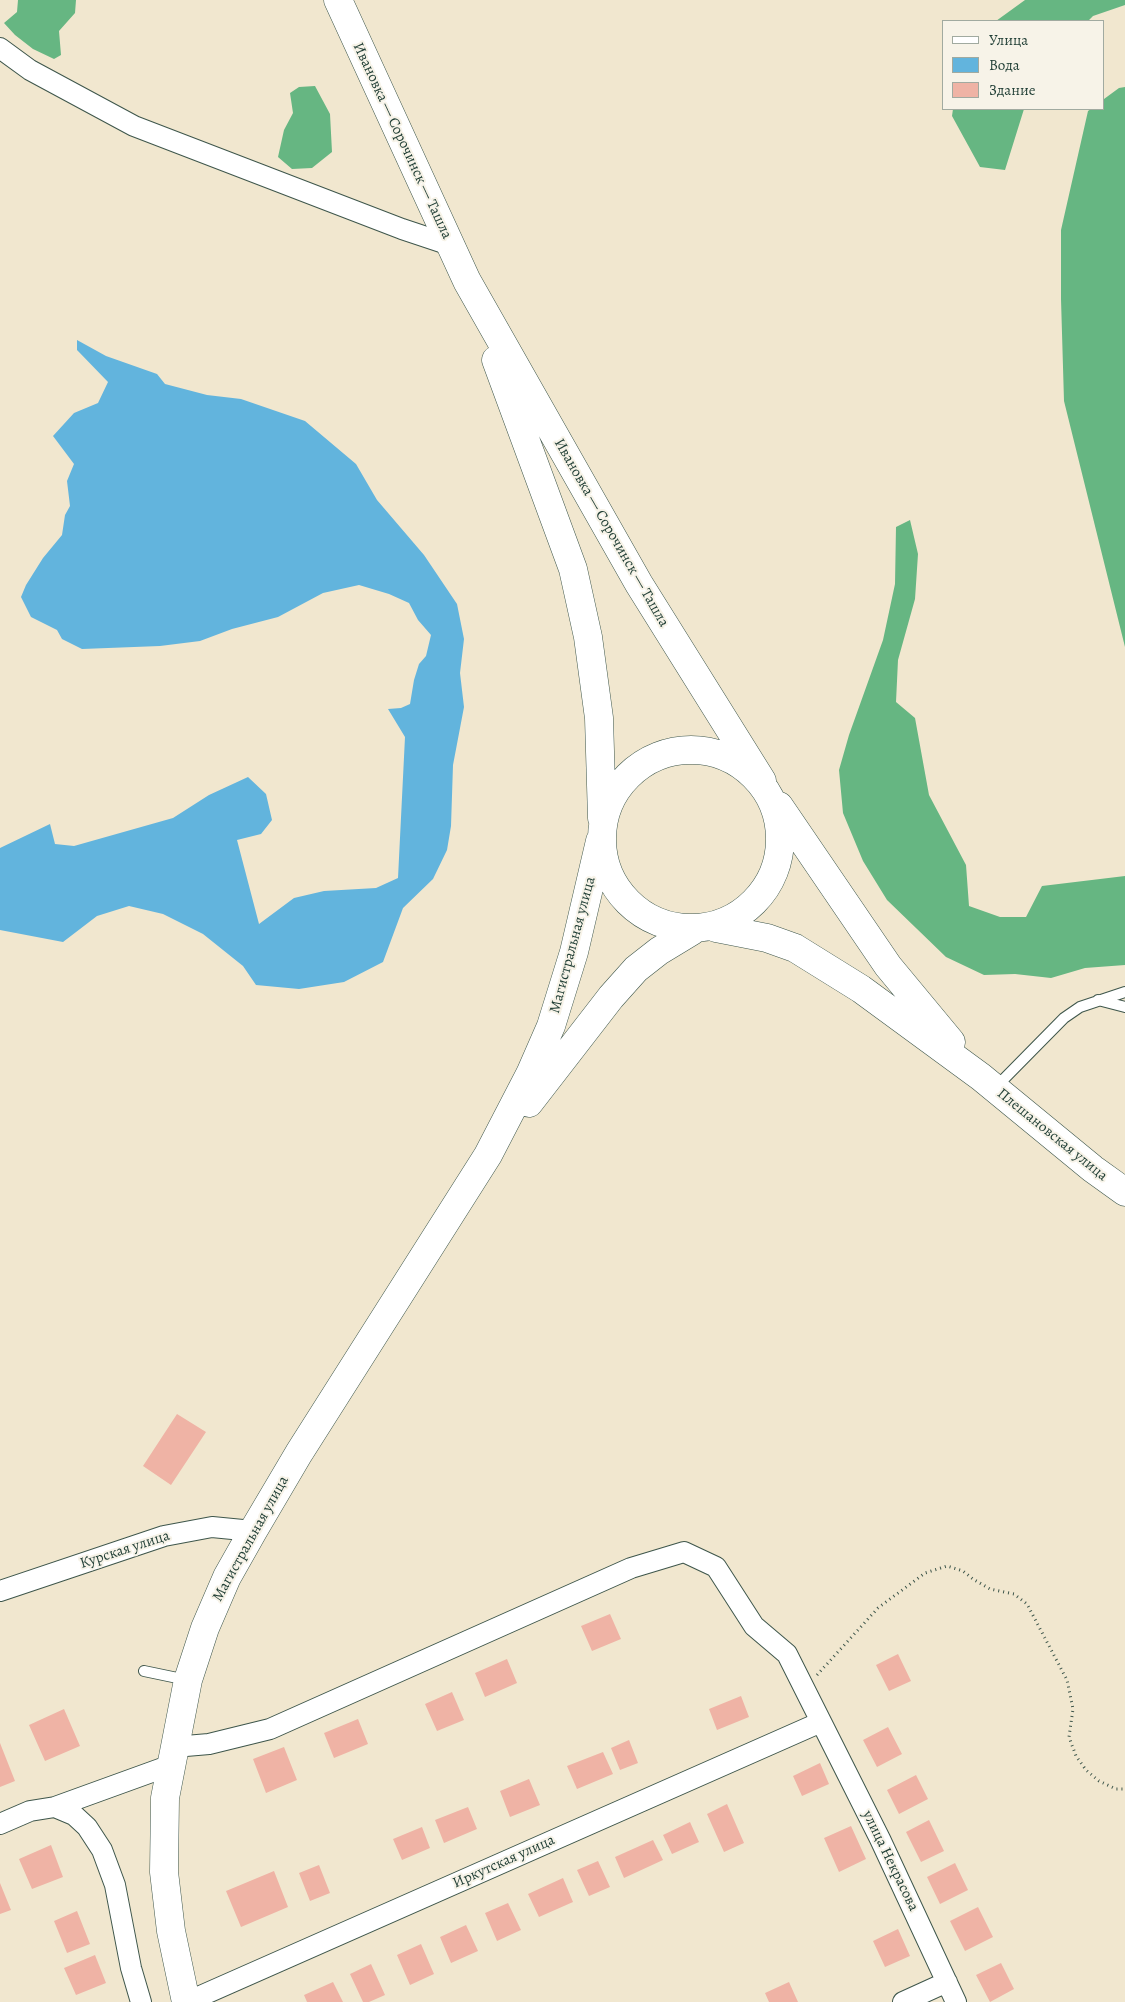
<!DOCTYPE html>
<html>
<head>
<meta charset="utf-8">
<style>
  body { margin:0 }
  #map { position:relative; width:1125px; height:2002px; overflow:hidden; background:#f1e7cf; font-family:Alegreya,serif }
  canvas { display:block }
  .legend { position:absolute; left:942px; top:20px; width:162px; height:90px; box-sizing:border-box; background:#f7f3e8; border:1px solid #a1aaa0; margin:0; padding:6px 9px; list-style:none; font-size:15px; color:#1f3d34 }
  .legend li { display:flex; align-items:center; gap:10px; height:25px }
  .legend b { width:25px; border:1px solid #a1aaa0 }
</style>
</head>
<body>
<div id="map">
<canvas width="1125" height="2002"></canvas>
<ul class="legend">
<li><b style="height:6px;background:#fff"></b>Улица</li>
<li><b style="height:14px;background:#62b4dd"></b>Вода</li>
<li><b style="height:14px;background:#efb3a5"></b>Здание</li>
</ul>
</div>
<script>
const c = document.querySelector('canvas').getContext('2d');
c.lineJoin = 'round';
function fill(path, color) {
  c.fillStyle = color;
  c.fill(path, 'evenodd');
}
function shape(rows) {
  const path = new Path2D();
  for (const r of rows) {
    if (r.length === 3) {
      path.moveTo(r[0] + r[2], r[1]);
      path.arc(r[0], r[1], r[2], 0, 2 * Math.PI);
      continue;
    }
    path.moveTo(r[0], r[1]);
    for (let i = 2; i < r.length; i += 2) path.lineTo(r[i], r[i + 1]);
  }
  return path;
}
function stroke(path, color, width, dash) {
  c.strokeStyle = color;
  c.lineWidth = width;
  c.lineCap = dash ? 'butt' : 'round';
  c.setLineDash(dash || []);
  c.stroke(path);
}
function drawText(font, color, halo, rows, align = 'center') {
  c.font = font + ' Alegreya,serif';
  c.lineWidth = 4;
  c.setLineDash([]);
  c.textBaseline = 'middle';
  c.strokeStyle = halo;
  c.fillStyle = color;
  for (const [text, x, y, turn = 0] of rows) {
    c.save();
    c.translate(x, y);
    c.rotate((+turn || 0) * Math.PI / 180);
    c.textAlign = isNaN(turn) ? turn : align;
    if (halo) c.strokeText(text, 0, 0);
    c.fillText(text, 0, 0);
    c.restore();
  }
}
fill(shape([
  [18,0,76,0,75,13,59,31,61,55,54,59,33,49,15,35,4,23,17,12],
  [1025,0,1125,0,1125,5,1093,16,1088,21,996,21],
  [315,86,330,114,332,152,312,168,292,169,278,157,284,130,293,113,290,93,299,87],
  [1125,87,1125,647,1064,401,1061,299,1061,230,1088,111,1091,109,1104,109,1104,99,1119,88],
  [953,109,1024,109,1005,170,980,167,952,116],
  [910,520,918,554,915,599,898,660,896,702,915,718,929,795,966,865,969,906,1000,917,1026,917,1042,886,1125,876,1125,965,1085,968,1051,978,1015,974,984,975,946,957,887,900,863,861,843,813,839,770,849,735,883,640,895,584,896,527]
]), '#66b682');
fill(shape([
  [77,340,106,356,157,374,165,384,207,395,241,399,305,421,356,464,377,500,424,555,457,604,464,639,460,673,464,707,453,765,451,826,447,850,433,879,403,908,383,962,344,982,299,989,256,985,243,966,203,934,163,914,129,906,97,916,63,942,0,930,0,848,50,824,55,844,74,846,173,818,209,795,248,777,266,794,272,820,261,834,237,840,259,924,294,898,324,891,376,888,398,878,405,737,388,709,401,708,410,704,414,680,419,664,426,656,431,635,418,620,409,603,389,594,359,585,323,593,278,617,232,629,200,641,160,646,82,649,62,639,57,630,31,617,21,597,26,585,43,558,62,535,65,515,70,506,67,481,74,464,53,436,74,413,98,403,108,382,77,350]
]), '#62b4dd');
fill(shape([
  [177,1414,206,1432,171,1485,143,1466],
  [610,1614,621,1639,592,1651,581,1626],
  [898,1654,911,1681,889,1691,876,1665],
  [507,1659,517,1683,485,1697,475,1673],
  [452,1692,464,1720,437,1731,425,1704],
  [741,1696,749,1717,717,1730,709,1709],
  [64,1709,80,1746,45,1761,29,1725],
  [358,1719,368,1744,334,1758,324,1733],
  [888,1727,902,1754,877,1767,863,1740],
  [629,1740,638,1763,620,1770,611,1748],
  [0,1743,15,1781,0,1787],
  [284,1747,297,1780,266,1793,253,1759],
  [603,1752,613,1774,577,1789,567,1766],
  [820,1763,829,1784,802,1796,793,1776],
  [916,1775,928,1799,899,1814,887,1790],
  [529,1779,540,1805,510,1817,500,1791],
  [727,1804,744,1843,724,1852,707,1814],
  [468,1807,477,1829,444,1843,435,1820],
  [929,1820,944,1851,921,1862,906,1832],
  [690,1822,699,1842,672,1854,663,1835],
  [851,1826,866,1859,839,1872,824,1838],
  [422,1827,430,1848,402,1860,393,1839],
  [653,1840,663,1860,624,1878,615,1857],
  [51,1845,63,1877,32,1889,19,1859],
  [598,1861,610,1887,589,1896,577,1870],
  [955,1863,968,1890,940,1904,927,1877],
  [319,1865,330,1893,310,1901,299,1873],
  [274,1871,288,1907,241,1927,226,1891],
  [563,1878,573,1902,539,1917,528,1894],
  [0,1883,11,1910,0,1914],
  [508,1903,521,1930,497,1941,485,1913],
  [978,1907,993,1937,965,1951,950,1921],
  [77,1911,90,1944,67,1953,54,1921],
  [466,1925,478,1951,451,1963,440,1937],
  [898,1929,910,1956,885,1967,873,1941],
  [421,1944,434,1974,410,1985,397,1955],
  [95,1955,106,1983,76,1995,64,1968],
  [1001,1963,1014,1989,990,2002,976,1975],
  [371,1964,385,1995,369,2002,363,2002,350,1974],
  [333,1982,343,2002,307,2002,304,1995],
  [789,1982,798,2002,769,2002,765,1993]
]), '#efb3a5');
const service = shape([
  [1098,1000,1125,1007],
  [996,1087,1064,1018,1080,1007,1125,992],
  [144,1671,187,1680]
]);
const minor = shape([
  [0,48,30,70,134,126,402,229,450,245],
  [0,1591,164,1536,212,1527,253,1531],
  [174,1747,209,1744,270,1729,631,1568,684,1552,716,1567,754,1626,787,1654,880,1839,956,2002],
  [55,1807,171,1765],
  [0,1824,30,1811,55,1807,74,1815,87,1827,102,1850,115,1885,131,1968,141,2002],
  [187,2002,821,1722],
  [903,2002,947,1982]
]);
const secondary = shape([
  [338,0,467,281,639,584,762,781],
  [496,360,573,569,588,637,599,718,602,818],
  [691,839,89],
  [779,806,888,966,951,1042],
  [716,928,767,938,795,948,861,989,981,1077,1093,1169,1125,1192],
  [529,1103,611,997,636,969,659,951,692,931],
  [186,2002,171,1931,164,1872,165,1798,188,1680,205,1628,227,1577,253,1531,299,1453,488,1155,530,1074,551,1026,574,952,600,841]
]);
stroke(service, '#3e564b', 12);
stroke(minor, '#3e564b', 22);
stroke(secondary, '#3e564b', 29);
stroke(shape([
  [817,1675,878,1608,925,1573,947,1566,963,1571,973,1579,990,1589,1014,1594,1027,1604,1067,1680,1073,1709,1069,1737,1076,1756,1086,1770,1099,1781,1116,1789,1125,1789]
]), '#3e564b', 3, [1, 4]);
stroke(service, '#fff', 10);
stroke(minor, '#fff', 20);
stroke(secondary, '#fff', 28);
drawText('15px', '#1f3d34', '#f7f3e8', [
  ["Ивановка — Сорочинск — Ташла",402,141,65],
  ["Ивановка — Сорочинск — Ташла",611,533,60],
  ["Магистральная улица",573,945,-75],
  ["Плешановская улица",1052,1135,39],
  ["Магистральная улица",251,1539,-61],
  ["Курская улица",125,1550,-18],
  ["улица Некрасова",890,1861,64],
  ["Иркутская улица",504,1862,-24]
]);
</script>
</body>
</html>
